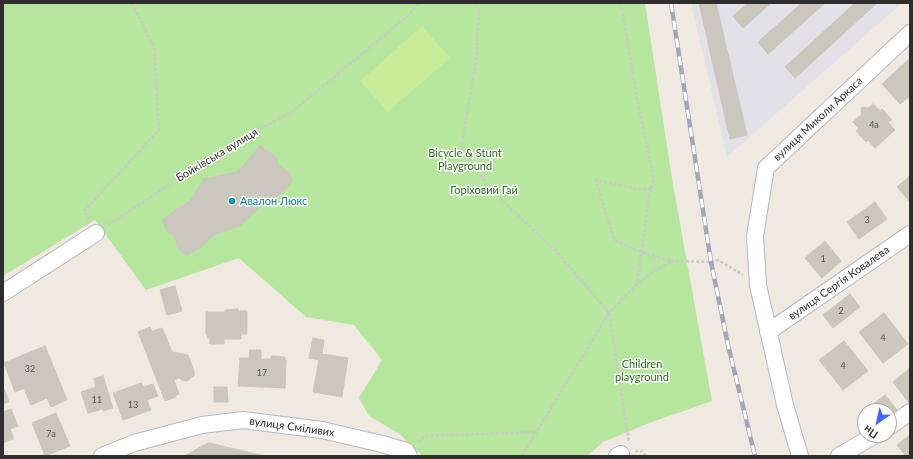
<!DOCTYPE html>
<html>
<head>
<meta charset="utf-8">
<style>
  body { margin:0 }
  #map { position:relative; width:913px; height:459px; overflow:hidden; background:#efe9e1; font-family:Lato,sans-serif }
  canvas { display:block }
  .frame { position:absolute; inset:0; border:4px solid #2e2e2e; pointer-events:none }
  .north { position:absolute; left:857px; top:403px; width:40px; height:40px; box-sizing:border-box; background:#fff; border:1px solid #ababab; border-radius:50%; rotate:214deg; font-size:11px; font-weight:700; line-height:16px; text-align:center; color:#2e2e2e }
  .north::after { content:''; display:block; margin:auto; width:14px; height:18px; background:#4264fb; clip-path:polygon(50% 0,100% 100%,50% 72%,0 100%) }
</style>
</head>
<body>
<div id="map">
<canvas width="913" height="459"></canvas>
<div class="frame"></div>
<div class="north">Пн</div>
</div>
<script>
const c = document.querySelector('canvas').getContext('2d');
c.lineJoin = 'round';
function fill(path, color) {
  c.fillStyle = color;
  c.fill(path, 'evenodd');
}
function shape(rows) {
  const path = new Path2D();
  for (const r of rows) {
    path.moveTo(r[0], r[1]);
    for (let i = 2; i < r.length; i += 2) path.lineTo(r[i], r[i + 1]);
  }
  return path;
}
function stroke(path, color, width, dash) {
  c.strokeStyle = color;
  c.lineWidth = width;
  c.lineCap = dash ? 'butt' : 'round';
  c.setLineDash(dash || []);
  c.stroke(path);
}
function drawText(font, color, halo, rows, align = 'center') {
  c.font = font + ' Lato,sans-serif';
  c.lineWidth = 3;
  c.setLineDash([]);
  c.textBaseline = 'middle';
  c.strokeStyle = halo;
  c.fillStyle = color;
  for (const [text, x, y, turn = 0] of rows) {
    c.save();
    c.translate(x, y);
    c.rotate((+turn || 0) * Math.PI / 180);
    c.textAlign = isNaN(turn) ? turn : align;
    if (halo) c.strokeText(text, 0, 0);
    c.fillText(text, 0, 0);
    c.restore();
  }
}
fill(shape([
  [691,3,902,3,727,157]
]), '#e3e1e8');
fill(shape([
  [3,3,645,3,673,185,712,401,649,423,603,442,587,456,422,456,400,434,369,416,359,398,382,360,354,325,306,317,239,258,146,290,95,220,3,276]
]), '#b6e59e');
fill(shape([
  [422,26,450,58,388,112,360,81]
]), '#c9ec9a');
const building = shape([
  [699,3,716,3,747,135,730,139,699,3],
  [748,3,771,3,743,28,733,16,748,3],
  [802,3,825,3,768,54,758,42,802,3],
  [855,3,877,3,795,78,785,67,855,3],
  [910,58,910,96,900,104,882,84,910,58],
  [873,104,880,111,882,109,892,120,888,122,895,130,875,148,868,140,866,142,856,131,859,128,853,122,862,114,861,110,862,107,868,108,873,104],
  [260,146,276,157,278,165,289,172,292,182,275,200,260,207,241,225,214,235,200,248,187,255,178,249,175,237,166,230,163,219,190,201,204,179,238,172,260,146],
  [910,176,910,202,897,187,910,176],
  [875,202,887,219,859,239,847,222,875,202],
  [825,241,841,261,822,278,805,258,825,241],
  [175,286,182,311,167,315,160,290,175,286],
  [850,294,860,307,833,328,823,315,850,294],
  [238,309,238,311,247,311,247,334,241,334,241,339,224,339,224,344,210,344,210,338,207,338,207,334,206,334,206,312,225,312,225,310,238,309],
  [884,313,908,344,883,363,859,332,884,313],
  [150,327,152,331,162,328,172,352,188,355,194,371,194,376,187,381,182,380,179,378,174,380,179,394,176,395,176,397,165,401,138,332,150,327],
  [313,338,324,340,322,354,348,358,342,397,313,392,319,360,309,358,313,338],
  [844,341,868,371,843,390,819,360,844,341],
  [45,346,57,375,15,392,4,363,45,346],
  [250,350,261,350,261,359,271,359,271,356,285,357,285,360,286,360,285,388,238,386,240,358,249,358,250,350],
  [909,369,910,371,910,404,893,382,909,369],
  [57,375,67,400,51,407,47,398,31,405,24,389,57,375],
  [103,376,113,408,103,411,103,409,88,413,81,392,96,387,94,379,103,376],
  [141,383,143,387,153,384,158,396,147,400,151,410,123,420,113,393,141,383],
  [3,386,9,402,3,404,3,386],
  [214,387,227,387,228,402,214,402,214,387],
  [885,395,901,415,889,424,889,411,876,411,872,405,885,395],
  [11,409,18,426,10,429,14,439,3,443,3,412,11,409],
  [56,413,70,446,45,456,32,423,56,413],
  [910,435,910,456,906,456,897,445,910,435],
  [209,443,265,456,185,456,202,446,209,443]
]);
fill(building, '#cbc7bf');
stroke(building, '#cbc5ba', 1);
const minor = shape([
  [3,293,96,233],
  [768,332,910,234],
  [889,427,910,412],
  [102,456,134,443,202,425,243,420,322,430,382,444,406,451,409,456],
  [617,456,621,454],
  [800,456,785,405,758,285,755,236,766,168,910,33],
  [839,456,875,435]
]);
stroke(minor, '#b4b7c1', 18);
stroke(shape([
  [476,3,479,12,476,62,461,148,493,192,556,251,609,313,629,442],
  [621,3,636,94,653,174,653,182,649,197,637,284],
  [651,188,643,190,596,180,614,240,641,252,672,261,711,262,718,260,743,275],
  [89,220,84,211,159,130,154,47,132,3],
  [108,225,228,146,292,112,409,15,419,3],
  [418,442,425,436,537,432],
  [635,451,642,451,646,456],
  [522,456,609,313,637,284,648,275,672,261]
]), '#c9c9c9', 2.5, [3, 2]);
stroke(minor, '#fff', 16);
const rail = shape([
  [671,3,711,262,728,345,755,456]
]);
stroke(rail, '#a3a6b8', 4.5);
stroke(rail, '#fff', 3, [9]);
for (const [x, y, r, color] of [
  [232,201,4,"#0f9aa8"]
]) {
  const dot = new Path2D();
  dot.arc(x, y, r, 0, 2 * Math.PI);
  c.fillStyle = color;
  c.fill(dot);
  stroke(dot, '#fff', 1.5);
}
drawText('9px', '#555452', null, [
  ["4а",874,125],
  ["3",867,220],
  ["1",823,259],
  ["2",841,311],
  ["4",883,338],
  ["4",843,366],
  ["32",30,369],
  ["17",262,373],
  ["11",97,400],
  ["13",133,405],
  ["7а",51,434]
]);
drawText('11px', '#2e2e2e', '#fff', [
  ["вулиця Миколи Аркаса",818,119,-43],
  ["Бойківська вулиця",217,155,-31],
  ["вулиця Сергія Ковалева",839,283,-35],
  ["вулиця Сміливих",292,427,8]
]);
drawText('11px', '#2c6e1b', '#fff', [
  ["Bicycle & Stunt",465,153],
  ["Playground",465,166],
  ["Горіховий Гай",484,190],
  ["Children",642,364],
  ["playground",642,377]
]);
drawText('11px', '#0d838f', '#fff', [
  ["Авалон Люкс",240,201]
], 'left');
</script>
</body>
</html>
